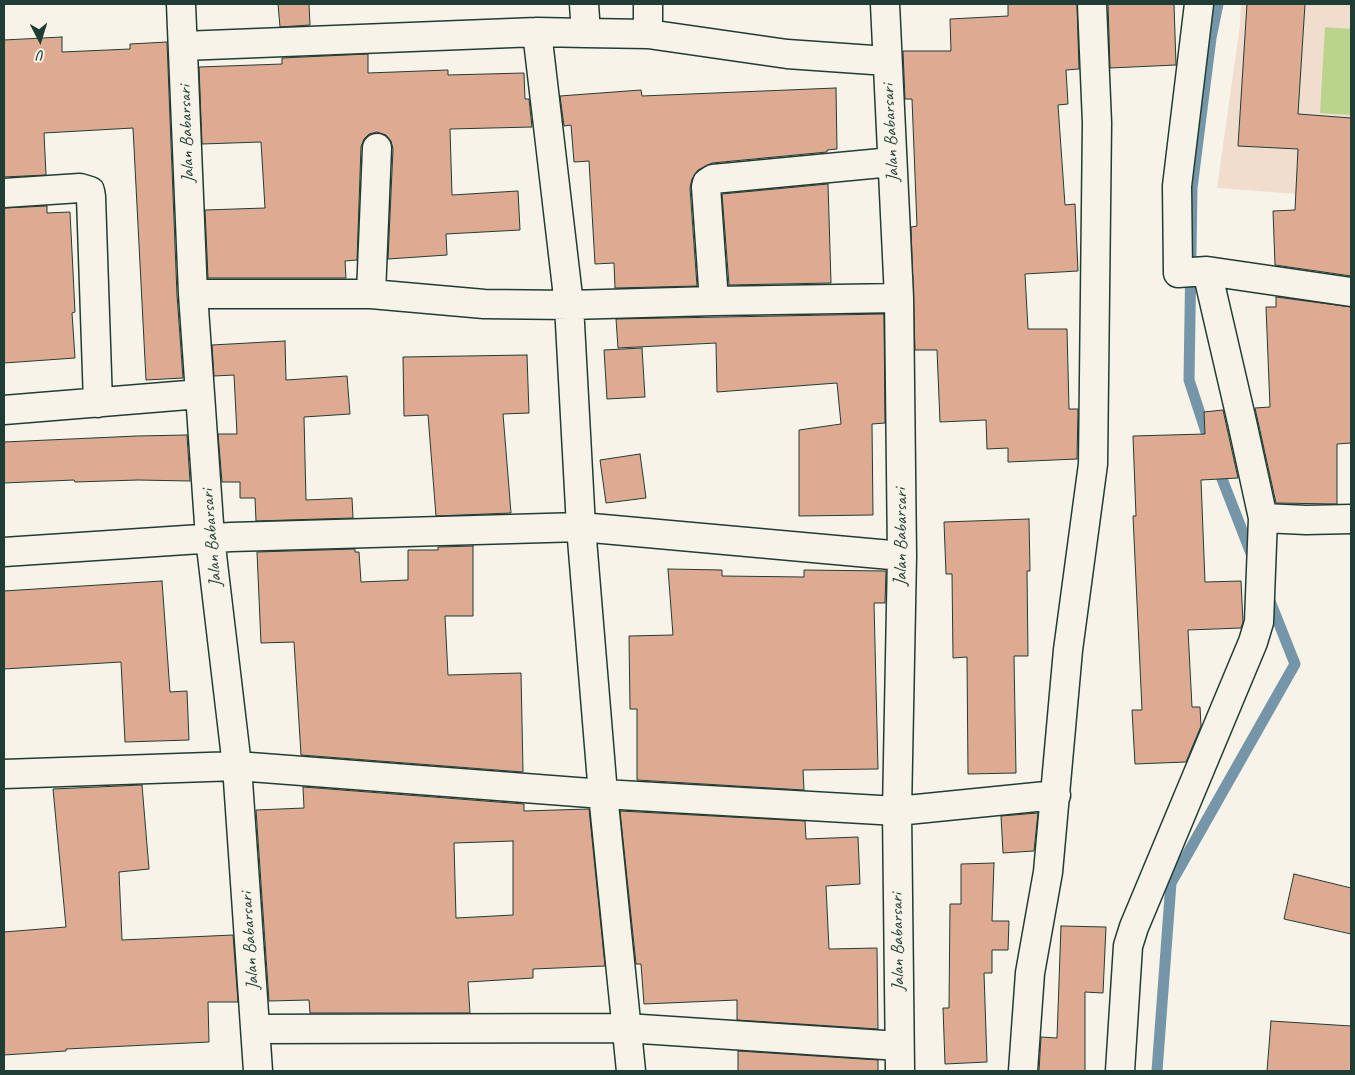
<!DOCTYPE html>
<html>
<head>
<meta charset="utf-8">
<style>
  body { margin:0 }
  #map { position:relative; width:1355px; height:1075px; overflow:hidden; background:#f7f3e8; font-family:Caveat,sans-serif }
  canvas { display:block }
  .frame { position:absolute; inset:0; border:5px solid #1f3d34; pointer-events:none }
  .north { position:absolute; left:15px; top:15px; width:50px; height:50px; -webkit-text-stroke:4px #f7f3e8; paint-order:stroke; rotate:175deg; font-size:14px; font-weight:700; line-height:20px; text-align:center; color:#1f3d34 }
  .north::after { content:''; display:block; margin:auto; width:18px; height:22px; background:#1f3d34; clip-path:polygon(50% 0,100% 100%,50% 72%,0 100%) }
</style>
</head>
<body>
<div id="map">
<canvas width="1355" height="1075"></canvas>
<div class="frame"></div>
<div class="north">U</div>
</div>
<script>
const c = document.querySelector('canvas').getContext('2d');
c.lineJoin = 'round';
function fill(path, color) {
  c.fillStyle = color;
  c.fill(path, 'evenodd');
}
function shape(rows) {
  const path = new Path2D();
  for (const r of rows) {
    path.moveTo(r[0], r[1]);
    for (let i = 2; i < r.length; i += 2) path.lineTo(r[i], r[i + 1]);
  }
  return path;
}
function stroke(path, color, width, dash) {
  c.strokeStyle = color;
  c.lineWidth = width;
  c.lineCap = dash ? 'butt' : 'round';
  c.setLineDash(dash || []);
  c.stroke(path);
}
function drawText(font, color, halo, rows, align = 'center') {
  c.font = font + ' Caveat,sans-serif';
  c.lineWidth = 5;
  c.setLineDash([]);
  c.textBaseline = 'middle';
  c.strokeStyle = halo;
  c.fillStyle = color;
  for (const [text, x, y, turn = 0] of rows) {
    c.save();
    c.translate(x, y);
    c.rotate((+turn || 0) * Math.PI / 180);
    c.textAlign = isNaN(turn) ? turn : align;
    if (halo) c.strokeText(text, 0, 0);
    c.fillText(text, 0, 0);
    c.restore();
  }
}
fill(shape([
  [1241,4,1351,4,1351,198,1217,188,1240,25]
]), '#f0ddce');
fill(shape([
  [1325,27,1351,29,1351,115,1320,113]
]), '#bad48b');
stroke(shape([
  [1209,441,1189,380,1192,188,1211,38,1218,4],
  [1217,466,1254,561],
  [1157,1071,1171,883,1295,664,1268,596]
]), '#7596a8', 11);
const building = shape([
  [278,4,309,4,310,25,280,27,278,4],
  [1008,4,1077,4,1079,69,1066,70,1068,104,1058,105,1065,205,1075,204,1078,271,1025,274,1028,329,1067,329,1069,409,1078,409,1077,459,1008,462,1008,448,987,449,986,420,940,422,937,350,915,350,911,227,917,226,912,99,905,99,903,51,951,51,950,19,1008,16,1008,4],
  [1108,4,1174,4,1176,65,1110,68,1108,4],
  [1247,4,1305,4,1298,114,1351,118,1351,276,1275,265,1273,211,1295,210,1298,149,1238,146,1247,4],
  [62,37,62,52,130,49,130,44,167,42,177,295,183,378,146,380,133,128,44,133,46,175,4,177,4,40,62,37],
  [368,54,368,73,448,70,448,75,524,73,525,99,529,99,532,127,450,129,452,195,518,191,520,230,446,234,447,255,388,259,393,149,391,141,386,135,377,132,369,134,364,139,361,147,357,260,345,261,346,278,208,278,205,210,265,208,261,142,202,144,199,67,282,64,282,58,368,54],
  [836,88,837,149,827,150,827,152,712,163,698,170,692,179,690,188,697,286,615,288,614,263,595,264,589,161,574,162,571,125,564,126,560,96,641,90,642,96,836,88],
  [828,184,831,283,729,285,722,194,828,184],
  [47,206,47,213,70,212,75,312,72,313,75,358,4,363,4,208,47,206],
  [1276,297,1351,307,1351,443,1337,444,1337,504,1276,503,1255,408,1270,407,1266,307,1276,307,1276,297],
  [884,314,885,423,872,424,873,515,799,516,799,430,841,424,837,383,717,392,716,343,618,348,616,319,884,314],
  [285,341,286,380,347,376,350,414,304,417,306,500,352,498,353,518,256,521,255,498,240,498,240,482,222,482,218,434,237,434,234,375,214,376,212,345,285,341],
  [642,348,645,397,607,399,604,350,642,348],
  [527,355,529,413,503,414,511,513,436,516,428,415,404,416,403,357,527,355],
  [1223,410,1238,478,1201,480,1205,582,1241,581,1243,622,1241,628,1188,630,1192,707,1200,707,1201,726,1186,762,1135,764,1132,710,1142,710,1133,516,1136,516,1133,436,1205,434,1204,412,1223,410],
  [187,435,190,481,138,480,75,482,74,480,4,483,4,442,137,436,187,435],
  [640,454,646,498,606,503,600,460,640,454],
  [1029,519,1030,571,1027,571,1028,656,1014,656,1016,773,968,774,967,657,953,658,952,574,946,574,944,522,1029,519],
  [473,546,473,616,445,616,448,675,521,673,523,772,301,755,294,642,261,643,257,552,355,549,355,552,359,552,361,582,408,580,408,550,438,550,438,547,473,546],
  [668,569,722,570,722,576,804,577,804,570,886,571,885,603,874,603,878,769,803,770,804,790,637,780,637,709,630,709,629,636,673,635,668,569],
  [162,581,170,692,187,691,189,740,125,742,121,662,4,669,4,591,162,581],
  [142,785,149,869,119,872,122,940,233,935,238,1002,208,1002,209,1042,66,1049,66,1051,4,1055,4,932,66,927,53,789,142,785],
  [303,787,524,804,524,811,589,809,605,966,533,969,533,978,468,982,470,1013,310,1013,309,1000,269,1001,256,810,304,808,303,787],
  [513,841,513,915,456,918,454,843,513,841],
  [620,811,805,821,806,839,858,837,860,884,826,886,829,949,877,948,878,1029,737,1020,737,1000,644,1004,641,964,636,964,620,811],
  [1038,813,1034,851,1003,853,1001,816,1038,813],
  [994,863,992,921,1009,921,1008,950,992,950,992,973,984,973,987,1062,945,1064,943,1008,949,1008,950,904,961,904,961,864,994,863],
  [1294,874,1351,888,1351,934,1284,919,1294,874],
  [1061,926,1106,927,1103,993,1085,992,1085,1071,1039,1071,1041,1037,1057,1038,1061,926],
  [1271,1021,1351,1026,1351,1071,1267,1071,1271,1021],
  [738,1051,878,1060,878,1071,738,1071,738,1051]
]);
fill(building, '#deaa92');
stroke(building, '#1f3d34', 1);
const street = shape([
  [181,4,193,294,200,394,210,538,237,766,258,1071],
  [584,4,586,33],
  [648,4,648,34],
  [885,4,899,298,902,556,897,811,900,1071],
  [537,32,569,305,581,527,603,794,631,1071],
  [183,46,537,32,586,33,648,34,787,54,887,61],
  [4,193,80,188,90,191,91,197,98,403],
  [1207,271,1351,292],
  [193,294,371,294,484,304,569,305,714,301,899,298],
  [371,294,377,148],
  [714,301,706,187,707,183,713,179,892,162],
  [4,410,200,394],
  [1263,518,1306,520,1351,519],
  [4,552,231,537,581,527,902,556],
  [4,774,237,766,603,794,897,811,1056,795],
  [256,1029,626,1028,899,1046],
  [1023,1071,1030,973,1048,872,1068,650,1093,464,1097,123,1092,4],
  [1120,1071,1128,946,1134,927,1253,642,1259,622,1263,518,1242,422,1207,271,1178,273,1177,186,1199,4]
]);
stroke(street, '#1f3d34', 31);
stroke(street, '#f7f3e8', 28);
drawText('18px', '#1f3d34', '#f7f3e8', [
  ["Jalan Babarsari",891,133,-93],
  ["Jalan Babarsari",187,134,-92],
  ["Jalan Babarsari",901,537,-90],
  ["Jalan Babarsari",212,538,-95],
  ["Jalan Babarsari",250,941,-94],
  ["Jalan Babarsari",898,942,-91]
]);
</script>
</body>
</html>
